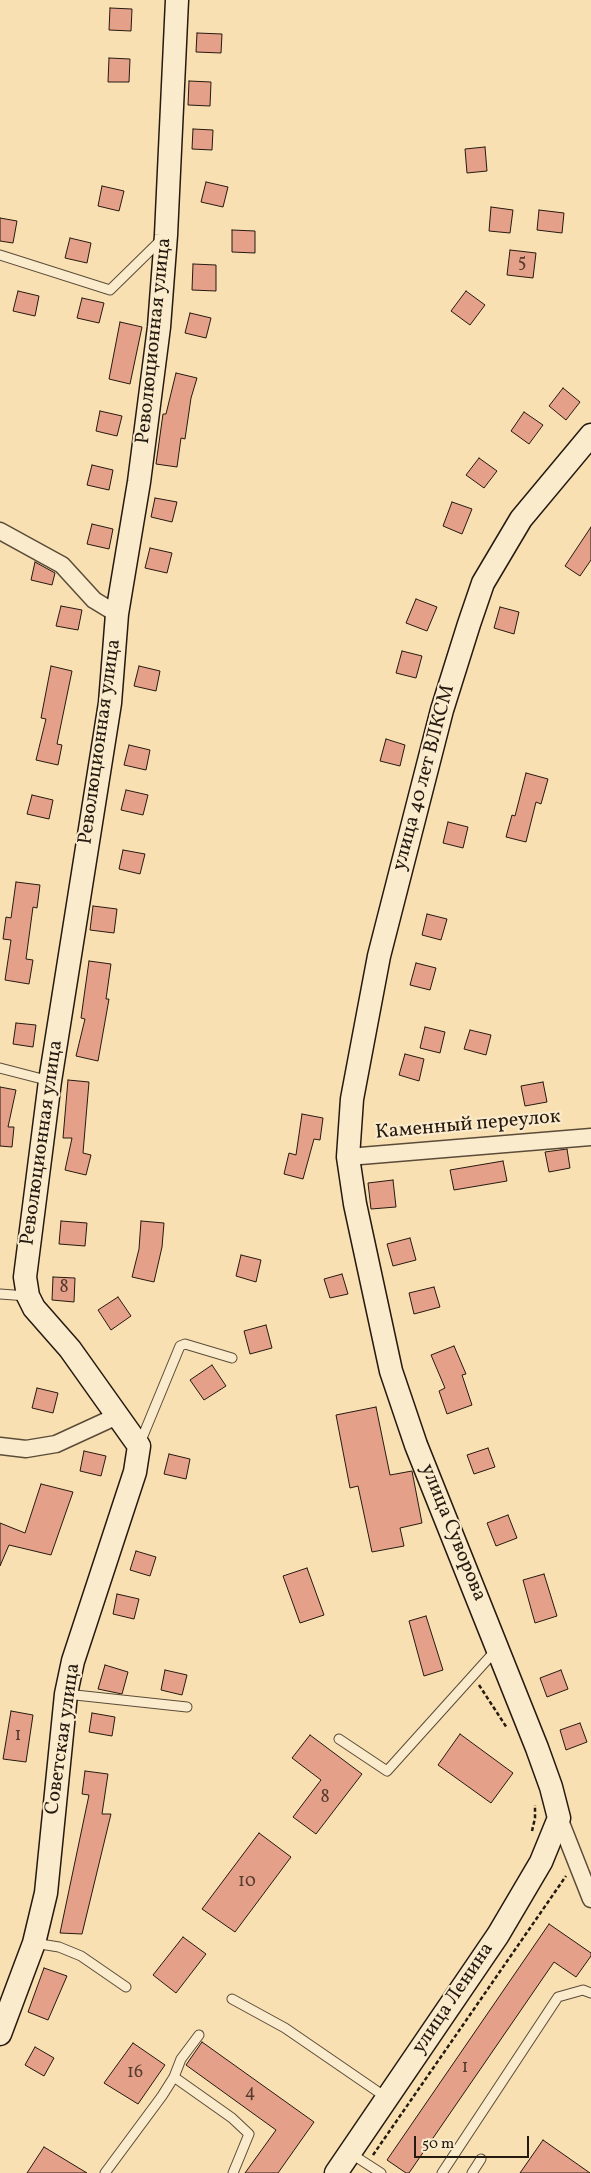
<!DOCTYPE html>
<html>
<head>
<meta charset="utf-8">
<style>
  body { margin:0 }
  #map { position:relative; width:591px; height:2173px; overflow:hidden; background:#f9e0b2; font-family:Vollkorn,serif }
  canvas { display:block }
  .scale { position:absolute; left:414px; top:2136px; width:115px; height:22px; box-sizing:border-box; border:2px solid #251a10; border-top:0; padding-left:6px; font-size:15px; line-height:18px; white-space:nowrap; color:#251a10; -webkit-text-stroke:4px #fbebcd; paint-order:stroke }
</style>
</head>
<body>
<div id="map">
<canvas width="591" height="2173"></canvas>
<div class="scale">50 m</div>
</div>
<script>
const c = document.querySelector('canvas').getContext('2d');
c.lineJoin = 'round';
function fill(path, color) {
  c.fillStyle = color;
  c.fill(path, 'evenodd');
}
function shape(rows) {
  const path = new Path2D();
  for (const r of rows) {
    path.moveTo(r[0], r[1]);
    for (let i = 2; i < r.length; i += 2) path.lineTo(r[i], r[i + 1]);
  }
  return path;
}
function stroke(path, color, width, dash) {
  c.strokeStyle = color;
  c.lineWidth = width;
  c.lineCap = dash ? 'butt' : 'round';
  c.setLineDash(dash || []);
  c.stroke(path);
}
function drawText(font, color, halo, rows, align = 'center') {
  c.font = font + ' Vollkorn,serif';
  c.lineWidth = 4;
  c.setLineDash([]);
  c.textBaseline = 'middle';
  c.strokeStyle = halo;
  c.fillStyle = color;
  for (const [text, x, y, turn = 0] of rows) {
    c.save();
    c.translate(x, y);
    c.rotate((+turn || 0) * Math.PI / 180);
    c.textAlign = isNaN(turn) ? turn : align;
    if (halo) c.strokeText(text, 0, 0);
    c.fillText(text, 0, 0);
    c.restore();
  }
}
const building = shape([
  [110,8,132,9,131,31,109,30,110,8],
  [197,33,222,34,221,53,196,52,197,33],
  [109,58,130,59,129,82,108,82,109,58],
  [189,81,211,82,210,106,188,105,189,81],
  [193,129,213,130,212,150,192,149,193,129],
  [485,147,487,171,467,173,465,149,485,147],
  [206,182,228,187,223,207,201,202,206,182],
  [102,186,124,191,119,211,98,206,102,186],
  [491,207,513,210,510,233,489,231,491,207],
  [539,210,564,213,562,233,537,230,539,210],
  [0,218,17,221,13,243,0,241,0,218],
  [232,230,255,231,255,253,232,252,232,230],
  [70,238,91,243,87,263,65,258,70,238],
  [510,250,536,253,533,278,507,275,510,250],
  [193,264,216,265,216,291,192,290,193,264],
  [18,291,39,296,35,316,13,311,18,291],
  [466,291,485,305,470,325,451,311,466,291],
  [82,298,104,303,99,323,77,318,82,298],
  [190,313,211,318,206,338,185,333,190,313],
  [120,322,142,327,130,384,109,379,120,322],
  [176,373,197,378,191,398,185,439,181,438,177,467,156,464,163,414,166,414,176,373],
  [563,388,580,402,566,420,549,406,563,388],
  [100,411,122,416,117,436,96,431,100,411],
  [524,412,543,425,529,444,511,431,524,412],
  [479,458,497,471,484,488,466,475,479,458],
  [92,465,113,470,109,490,87,485,92,465],
  [155,498,177,502,172,522,151,517,155,498],
  [452,502,472,509,462,534,443,526,452,502],
  [92,524,113,529,109,549,87,544,92,524],
  [591,527,591,560,580,576,565,566,591,527],
  [150,548,172,553,167,573,145,568,150,548],
  [35,562,55,573,52,585,31,580,35,562],
  [416,599,437,607,427,631,406,623,416,599],
  [61,606,82,610,78,630,56,626,61,606],
  [500,607,519,612,514,634,494,628,500,607],
  [402,651,422,656,416,678,396,673,402,651],
  [51,666,72,671,57,744,62,745,58,765,36,760,46,719,41,718,51,666],
  [139,666,160,671,156,691,134,686,139,666],
  [386,739,405,745,400,766,380,761,386,739],
  [129,745,150,750,146,770,124,765,129,745],
  [526,773,548,779,541,804,536,802,526,842,506,837,512,815,515,816,526,773],
  [126,790,148,795,143,815,121,810,126,790],
  [32,795,53,800,49,819,27,814,32,795],
  [448,822,468,827,463,848,443,843,448,822],
  [123,850,145,854,140,874,119,869,123,850],
  [16,882,40,885,37,908,33,907,26,959,33,960,29,984,5,980,11,940,3,939,6,917,11,918,16,882],
  [93,906,117,909,114,933,90,930,93,906],
  [427,914,447,919,441,940,422,935,427,914],
  [89,961,111,964,106,999,109,999,98,1061,76,1056,85,1019,81,1018,89,961],
  [416,963,436,968,430,990,410,985,416,963],
  [16,1023,36,1025,33,1047,13,1044,16,1023],
  [425,1027,445,1032,440,1053,420,1048,425,1027],
  [470,1030,491,1035,486,1055,464,1049,470,1030],
  [405,1054,424,1059,419,1081,399,1075,405,1054],
  [68,1080,89,1082,83,1153,91,1155,86,1175,65,1170,72,1138,63,1138,68,1080],
  [543,1082,547,1102,525,1106,521,1086,543,1082],
  [0,1087,16,1090,8,1127,14,1127,12,1147,0,1146,0,1087],
  [302,1114,323,1118,320,1140,314,1139,303,1179,284,1174,289,1153,296,1155,302,1114],
  [567,1149,570,1168,549,1172,545,1152,567,1149],
  [503,1161,507,1181,454,1190,450,1170,503,1161],
  [393,1180,396,1207,371,1209,368,1183,393,1180],
  [61,1221,87,1223,85,1246,59,1244,61,1221],
  [141,1221,164,1223,162,1247,154,1282,132,1277,139,1249,141,1221],
  [410,1238,416,1260,393,1266,387,1244,410,1238],
  [241,1255,261,1260,256,1282,236,1276,241,1255],
  [342,1274,348,1294,330,1298,324,1279,342,1274],
  [53,1277,75,1278,74,1302,52,1300,53,1277],
  [434,1287,440,1307,414,1314,409,1293,434,1287],
  [118,1297,131,1316,111,1330,98,1310,118,1297],
  [266,1325,272,1348,250,1354,244,1331,266,1325],
  [454,1346,466,1374,462,1375,472,1405,447,1414,439,1391,445,1388,431,1355,454,1346],
  [212,1365,226,1386,204,1400,190,1380,212,1365],
  [37,1388,58,1393,53,1413,32,1408,37,1388],
  [376,1407,390,1475,412,1471,422,1523,400,1528,404,1546,372,1552,358,1486,350,1488,336,1415,376,1407],
  [488,1448,495,1467,474,1474,467,1455,488,1448],
  [84,1451,106,1456,101,1476,80,1471,84,1451],
  [169,1454,190,1459,186,1479,164,1474,169,1454],
  [41,1484,73,1492,51,1555,9,1545,0,1566,0,1523,25,1533,41,1484],
  [508,1515,517,1538,496,1546,487,1523,508,1515],
  [136,1551,156,1557,150,1576,130,1570,136,1551],
  [307,1568,324,1615,300,1623,283,1576,307,1568],
  [544,1574,557,1616,535,1623,523,1580,544,1574],
  [117,1594,139,1599,134,1619,113,1614,117,1594],
  [426,1616,443,1670,424,1676,409,1621,426,1616],
  [105,1665,128,1672,122,1694,98,1689,105,1665],
  [165,1670,187,1675,182,1695,161,1690,165,1670],
  [561,1670,568,1689,547,1697,540,1678,561,1670],
  [11,1711,33,1715,26,1762,3,1759,11,1711],
  [92,1713,115,1717,112,1736,89,1732,92,1713],
  [580,1723,587,1742,566,1750,560,1730,580,1723],
  [460,1734,513,1773,491,1803,438,1765,460,1734],
  [310,1735,362,1774,316,1834,293,1817,321,1780,292,1758,310,1735],
  [85,1771,108,1774,102,1814,111,1814,82,1934,60,1933,89,1795,82,1794,85,1771],
  [259,1833,291,1857,235,1932,202,1909,259,1833],
  [549,1924,591,1953,591,1956,576,1977,554,1962,409,2173,406,2173,387,2160,549,1924],
  [183,1937,206,1954,176,1993,153,1975,183,1937],
  [44,1968,67,1976,48,2020,28,2012,44,1968],
  [202,2042,314,2122,278,2173,245,2173,276,2130,186,2065,202,2042],
  [133,2043,165,2065,138,2104,104,2083,133,2043],
  [35,2047,54,2058,44,2076,25,2065,35,2047],
  [543,2140,590,2173,520,2173,543,2140],
  [44,2147,87,2173,27,2173,44,2147]
]);
fill(building, '#e5a089');
stroke(building, '#251a10', 1);
const lane = shape([
  [0,255,110,290,161,240],
  [0,1068,50,1081],
  [0,1294,27,1296],
  [140,1443,180,1346,185,1344,232,1358],
  [66,1694,187,1707],
  [339,1739,387,1771,496,1650],
  [34,1943,59,1947,81,1956,126,1987],
  [232,1999,285,2028,387,2098],
  [174,2077,181,2059,199,2035],
  [350,2153,381,2173],
  [105,2173,162,2096,174,2077,232,2118,249,2134,233,2173],
  [442,2173,558,1997,583,1990,591,1993],
  [472,2173,481,2159]
]);
const street = shape([
  [0,531,62,565,94,600,117,614],
  [348,1157,591,1137],
  [0,1446,26,1449,56,1444,117,1416],
  [559,1818,591,1899]
]);
const secondary = shape([
  [0,2034,34,1943,46,1893,66,1694,73,1661,135,1472,139,1446,70,1349,34,1308,28,1296,25,1277,50,1081,110,703,117,614,139,482,159,327,166,235,177,0],
  [336,2173,498,1935,541,1862,559,1818,551,1787,537,1748,416,1445,391,1371,355,1204,348,1157,352,1099,379,956,442,710,469,624,483,583,521,519,591,435]
]);
stroke(lane, '#5a4c38', 11);
stroke(street, '#5a4c38', 19);
stroke(secondary, '#251a10', 25);
stroke(shape([
  [479,1685,507,1728],
  [532,1831,535,1818,535,1805],
  [373,2155,566,1876]
]), '#251a10', 2.5, [4, 2.5]);
stroke(lane, '#fbebcd', 9);
stroke(street, '#fbebcd', 16);
stroke(secondary, '#fbebcd', 22);
drawText('18px', '#553c2e', null, [
  ["5",522,264],
  ["8",64,1289],
  ["1",18,1737],
  ["8",325,1799],
  ["10",247,1883],
  ["1",465,2069],
  ["16",135,2074],
  ["4",250,2094]
]);
drawText('20px', '#251a10', '#fbebcd', [
  ["Революционная улица",155,341,-84],
  ["Революционная улица",101,742,-82],
  ["улица 40 лет ВЛКСМ",425,778,-75],
  ["Каменный переулок",468,1126,-5],
  ["Революционная улица",43,1143,-82],
  ["улица Суворова",452,1533,68],
  ["Советская улица",64,1739,-82],
  ["улица Ленина",454,1999,-56]
]);
</script>
</body>
</html>
